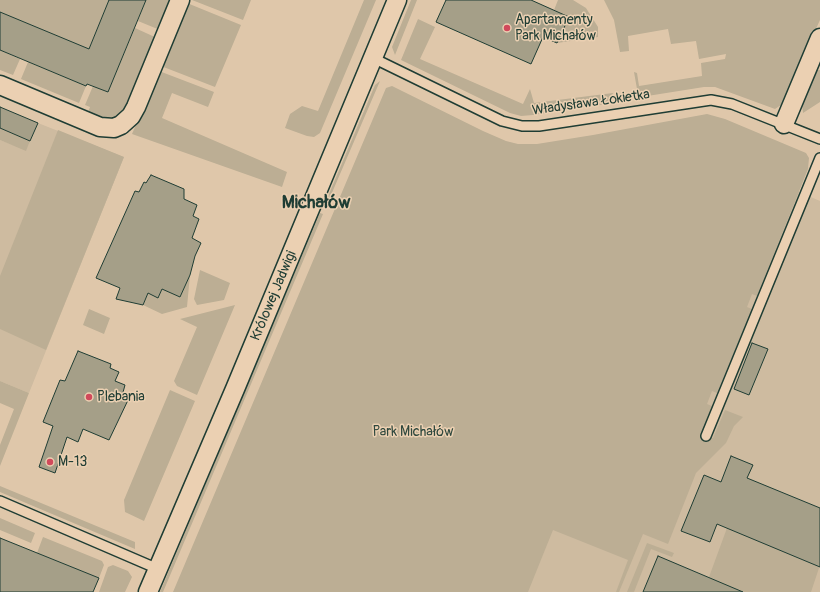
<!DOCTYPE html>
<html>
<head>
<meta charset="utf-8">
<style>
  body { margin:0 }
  canvas { display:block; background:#dfc7aa }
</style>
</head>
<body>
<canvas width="820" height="592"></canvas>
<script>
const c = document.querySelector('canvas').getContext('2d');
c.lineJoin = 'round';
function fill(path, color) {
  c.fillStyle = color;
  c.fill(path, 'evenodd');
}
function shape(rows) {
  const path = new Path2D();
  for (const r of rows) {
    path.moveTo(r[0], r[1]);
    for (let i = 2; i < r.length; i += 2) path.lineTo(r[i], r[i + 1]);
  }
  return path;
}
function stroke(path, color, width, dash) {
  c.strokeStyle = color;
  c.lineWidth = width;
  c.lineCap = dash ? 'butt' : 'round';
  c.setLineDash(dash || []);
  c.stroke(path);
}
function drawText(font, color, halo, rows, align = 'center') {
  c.font = font + ' Pangolin,sans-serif';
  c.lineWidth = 3;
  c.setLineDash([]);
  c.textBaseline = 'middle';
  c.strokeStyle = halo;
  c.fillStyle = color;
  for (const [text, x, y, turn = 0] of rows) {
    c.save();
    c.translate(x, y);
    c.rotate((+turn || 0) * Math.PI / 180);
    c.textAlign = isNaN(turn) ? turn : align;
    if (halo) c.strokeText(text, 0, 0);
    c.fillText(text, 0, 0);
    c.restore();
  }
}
fill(shape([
  [38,123,124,157,29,393,0,381,0,140,26,150],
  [699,149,820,201,820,592,520,592]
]), '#cebba0');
fill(shape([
  [0,0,109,0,91,44,98,53,0,12],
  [146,0,173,0,160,30,138,21],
  [192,0,251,0,243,20],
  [364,0,376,0,320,133,314,137,307,136,285,128,290,114,302,106,318,111],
  [411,0,417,0,395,55,392,47],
  [558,0,573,0,586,8,598,27,598,37,557,43,569,17,554,10],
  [604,0,820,0,820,20,781,105,775,109,715,87,704,87,641,97,637,89,634,72,637,73,639,86,702,76,701,63,725,59,726,54,699,59,696,41,671,44,668,29,628,36,629,51,620,52,614,20],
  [187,3,241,25,215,87,161,66],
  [418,19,435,27,420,59,523,104,530,89,534,103,613,93,611,99,605,104,533,115,521,116,510,113,401,60],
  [135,28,157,38,128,106,118,116,112,118,100,117,88,112,90,107,85,105,93,86,108,92],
  [0,50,20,59,13,75,0,70],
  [28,62,86,86,79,103,21,79],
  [816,70,820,70,820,102,803,113,802,105],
  [159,71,214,92,208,107,172,93,162,118,287,172,282,187,132,134],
  [380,81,328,202,326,201,375,85],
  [392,86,483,131,506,141,518,144,537,144,593,135,707,114,725,119,806,153,809,158,808,169,757,296,752,294,747,307,752,309,717,393,712,391,707,404,712,406,701,434,713,438,725,410,743,417,734,426,726,443,696,473,668,544,643,534,619,592,616,592,628,560,553,530,528,592,173,592,386,88],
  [0,128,30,141,26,151,0,140],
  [58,130,124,157,46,350,0,329,0,276],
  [320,213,323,214,163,592,160,592],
  [200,270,230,283,224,300,197,305,194,299],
  [190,275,187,307,162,314,143,305,149,291,159,297,165,282,167,291,180,297],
  [235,305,197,395,177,386,174,381,197,327,180,319],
  [89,309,110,318,104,334,83,325],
  [0,381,29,393,0,466,0,445,14,409,0,403],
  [170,390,195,401,144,521,125,512,124,500],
  [0,486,135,542,135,549,0,492],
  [0,518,35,533,31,543,0,530],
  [727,528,820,565,811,592,737,592,709,577],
  [43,537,102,561,104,565,99,578,37,553],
  [647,543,674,553,672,557,651,549,634,592,627,592],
  [113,565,128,571,132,577,125,592,99,592,108,567]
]), '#bcae94');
const building = shape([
  [109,0,146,0,108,92,87,84,86,86,0,50,0,12,89,49,109,0],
  [446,0,531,0,569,17,557,43,543,37,531,64,436,22,446,0],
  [0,107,38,123,30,141,0,128,0,107],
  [151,175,184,189,184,199,197,205,193,216,199,219,192,238,201,243,195,256,190,275,180,297,162,289,158,298,148,293,143,305,116,299,120,288,96,278,135,191,139,192,144,182,146,183,151,175],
  [752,343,768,349,749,395,734,389,752,343],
  [78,351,111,364,110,368,119,372,115,381,125,385,122,396,129,398,109,440,83,429,78,442,67,437,55,473,39,467,53,426,43,422,60,380,65,381,78,351],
  [731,456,753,465,747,478,820,508,820,567,717,524,710,542,681,531,704,475,721,482,731,456],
  [0,538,99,578,93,592,0,592,0,538],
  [658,556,743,592,643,592,658,556]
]);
fill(building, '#a59f88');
stroke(building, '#1f3d34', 1);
const lane = shape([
  [373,58,502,121,522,126,539,126,711,100,732,104,820,139],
  [706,436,820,158],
  [0,501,158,569]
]);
const street = shape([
  [0,85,100,127,114,128,121,125,131,116,136,107,180,0],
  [784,124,820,38],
  [148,592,235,389,397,0]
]);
stroke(lane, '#1f3d34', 12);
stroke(street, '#1f3d34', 21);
stroke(lane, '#ebd0b2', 9);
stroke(street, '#ebd0b2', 18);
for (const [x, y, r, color] of [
  [507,28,4,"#d1495b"],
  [89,397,4,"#d1495b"],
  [50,462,4,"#d1495b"]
]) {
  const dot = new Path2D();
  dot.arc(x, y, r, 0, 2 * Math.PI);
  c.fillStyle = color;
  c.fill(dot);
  stroke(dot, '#ebd0b2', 1.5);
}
drawText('14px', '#1f3d34', '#ebd0b2', [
  ["Apartamenty",515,20],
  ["Park Michałów",515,36],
  ["Plebania",97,397],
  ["M-13",58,462]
], 'left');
drawText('14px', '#1f3d34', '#ebd0b2', [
  ["Władysława Łokietka",591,103,-8],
  ["Królowej Jadwigi",274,296,-67]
]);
drawText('14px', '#2f483e', '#ebd0b2', [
  ["Park Michałów",413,432]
]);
drawText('bold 18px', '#1f3d34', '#ebd0b2', [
  ["Michałów",316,203]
]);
</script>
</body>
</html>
